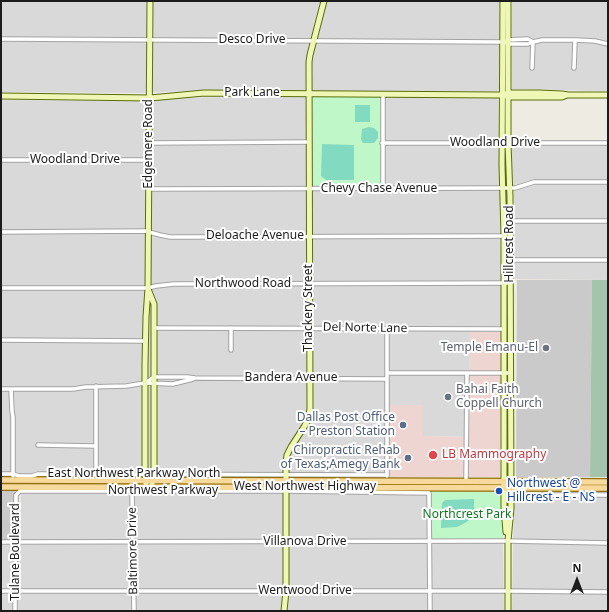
<!DOCTYPE html>
<html>
<head>
<meta charset="utf-8">
<style>
  body { margin:0 }
  #map { position:relative; width:609px; height:612px; overflow:hidden; background:#edebe2; font-family:"Noto Sans",sans-serif }
  canvas { display:block }
  .frame { position:absolute; inset:0; border:2px solid #1c1c1c; pointer-events:none }
  .north { position:absolute; left:557px; top:560px; width:40px; height:40px; -webkit-text-stroke:3px #fff; paint-order:stroke; rotate:0deg; font-size:11px; font-weight:700; line-height:16px; text-align:center; color:#1c1c1c }
  .north::after { content:''; display:block; margin:auto; width:14px; height:18px; background:#1c1c1c; clip-path:polygon(50% 0,100% 100%,50% 72%,0 100%) }
</style>
</head>
<body>
<div id="map">
<canvas width="609" height="612"></canvas>
<div class="frame"></div>
<div class="north">N</div>
</div>
<script>
const c = document.querySelector('canvas').getContext('2d');
c.lineJoin = 'round';
function fill(path, color) {
  c.fillStyle = color;
  c.fill(path, 'evenodd');
}
function shape(rows) {
  const path = new Path2D();
  for (const r of rows) {
    path.moveTo(r[0], r[1]);
    for (let i = 2; i < r.length; i += 2) path.lineTo(r[i], r[i + 1]);
  }
  return path;
}
function stroke(path, color, width, dash) {
  c.strokeStyle = color;
  c.lineWidth = width;
  c.lineCap = dash ? 'butt' : 'round';
  c.setLineDash(dash || []);
  c.stroke(path);
}
function drawText(font, color, halo, rows, align = 'center') {
  c.font = font + ' "Noto Sans",sans-serif';
  c.lineWidth = 4;
  c.setLineDash([]);
  c.textBaseline = 'middle';
  c.strokeStyle = halo;
  c.fillStyle = color;
  for (const [text, x, y, turn = 0] of rows) {
    c.save();
    c.translate(x, y);
    c.rotate((+turn || 0) * Math.PI / 180);
    c.textAlign = isNaN(turn) ? turn : align;
    if (halo) c.strokeText(text, 0, 0);
    c.fillText(text, 0, 0);
    c.restore();
  }
}
fill(shape([
  [1,1,501,1,500,88,497,91,192,91,141,93,1,92],
  [512,1,608,1,608,91,512,89],
  [235,97,498,97,502,332,470,332,469,437,423,436,389,405,389,477,1,476,1,100,153,101,183,98],
  [514,140,608,140,608,280,513,279,514,205,511,142],
  [430,491,502,492,504,611,1,611,1,545,20,545,21,493],
  [514,495,608,495,608,611,512,611]
]), '#dad9d9');
fill(shape([
  [470,332,502,332,500,477,389,477,389,405,423,405,423,436,469,437]
]), '#eed5d1');
fill(shape([
  [517,280,592,280,590,477,516,477],
  [1,489,15,489,14,538,12,540,1,540]
]), '#cacaca');
fill(shape([
  [592,280,608,280,608,477,590,477]
]), '#a4c5ac');
fill(shape([
  [312,96,380,96,380,186,313,186],
  [430,491,502,492,503,539,431,540]
]), '#bff7c9');
fill(shape([
  [355,105,370,105,370,122,355,122],
  [369,127,374,128,378,132,378,138,374,143,363,143,361,139,362,129],
  [322,144,354,145,354,180,326,180,321,176],
  [474,499,474,512,472,518,465,523,457,527,441,528,442,503,445,500]
]), '#82dbc1');
const street = shape([
  [1,39,503,42,511,44,528,44,533,42,542,40,575,40,595,41,608,44],
  [507,40,528,39,533,42],
  [532,68,533,42],
  [574,68,575,40],
  [383,94,383,189],
  [149,143,309,142],
  [382,143,608,143],
  [1,160,149,160],
  [149,189,503,188,515,188,534,182,608,182],
  [504,221,608,221],
  [1,232,145,231,160,235,170,237,190,237,505,236],
  [509,260,608,260],
  [1,288,148,288,156,286,174,284,510,283],
  [154,328,504,329],
  [231,328,231,350],
  [387,329,387,476],
  [1,340,145,341],
  [387,373,510,373],
  [145,383,154,377,187,377,195,378,387,379],
  [1,389,73,389,86,387,126,386,145,383,173,384,193,379],
  [11,389,12,411,13,417,13,476],
  [38,445,96,446],
  [1,474,13,474,19,476,32,476,38,474,387,475],
  [96,474,96,386],
  [466,481,467,373],
  [132,492,134,611],
  [520,495,608,495],
  [1,542,508,541,608,543],
  [1,591,508,591,608,592],
  [15,611,16,495,20,491,285,491,429,493,430,611]
]);
const secondary = shape([
  [503,1,502,165,504,236,504,508,506,532],
  [1,96,150,98,161,97,204,93,499,95,511,93,539,93,562,94,568,95,608,95],
  [506,96,511,97,562,97,567,95],
  [148,289,154,304,154,471,152,484],
  [146,484,145,469,145,364,146,317,148,288,150,1],
  [284,611,286,591,286,462,287,455,291,447,304,427,308,420,310,409,309,62,310,55,324,1],
  [508,611,508,541,511,508,510,197,508,143,508,1]
]);
const primary = shape([
  [1,480,608,482],
  [1,487,608,488]
]);
stroke(street, '#a3a3a3', 5.5);
stroke(secondary, '#5a6e08', 7);
stroke(primary, '#906f05', 8);
stroke(street, '#fff', 3.5);
stroke(secondary, '#eef7b6', 5);
stroke(primary, '#f8d99c', 5.5);
for (const [x, y, r, color] of [
  [546,348,4,"#6b7280"],
  [448,397,4,"#6b7280"],
  [403,425,4,"#5c6f8a"],
  [433,455,5,"#e0444e"],
  [408,458,4,"#5c6f8a"],
  [499,491,4,"#1a4fb4"]
]) {
  const dot = new Path2D();
  dot.arc(x, y, r, 0, 2 * Math.PI);
  c.fillStyle = color;
  c.fill(dot);
  stroke(dot, '#fff', 1.5);
}
drawText('12px', '#1c1c1c', '#fff', [
  ["Desco Drive",252,40],
  ["Park Lane",252,93],
  ["Woodland Drive",495,143],
  ["Edgemere Road",149,144,-90],
  ["Woodland Drive",75,160],
  ["Chevy Chase Avenue",379,189],
  ["Deloache Avenue",255,236],
  ["Hillcrest Road",510,244,-90],
  ["Northwood Road",243,284],
  ["Thackery Street",309,308,-90],
  ["Del Norte Lane",365,328,1],
  ["Bandera Avenue",291,378],
  ["East Northwest Parkway North",134,474],
  ["West Northwest Highway",305,487],
  ["Northwest Parkway",163,491],
  ["Villanova Drive",305,542],
  ["Baltimore Drive",133,551,-91],
  ["Tulane Boulevard",16,552,-90],
  ["Wentwood Drive",305,591]
]);
drawText('12px', '#5b616d', '#fff', [
  ["Temple Emanu-El",538,348],
  ["Bahai Faith",456,390,"left"],
  ["Coppell Church",456,404,"left"]
], 'right');
drawText('12px', '#4e5e75', '#fff', [
  ["Dallas Post Office",395,418],
  ["– Preston Station",395,432],
  ["Chiropractic Rehab",400,451],
  ["of Texas;Amegy Bank",400,465]
], 'right');
drawText('12px', '#be3a42', '#fff', [
  ["LB Mammography",442,455]
], 'left');
drawText('12px', '#164399', '#fff', [
  ["Northwest @",507,484],
  ["Hillcrest - E - NS",507,498]
], 'left');
drawText('12px', '#0f7621', '#fff', [
  ["Northcrest Park",467,515]
]);
</script>
</body>
</html>
